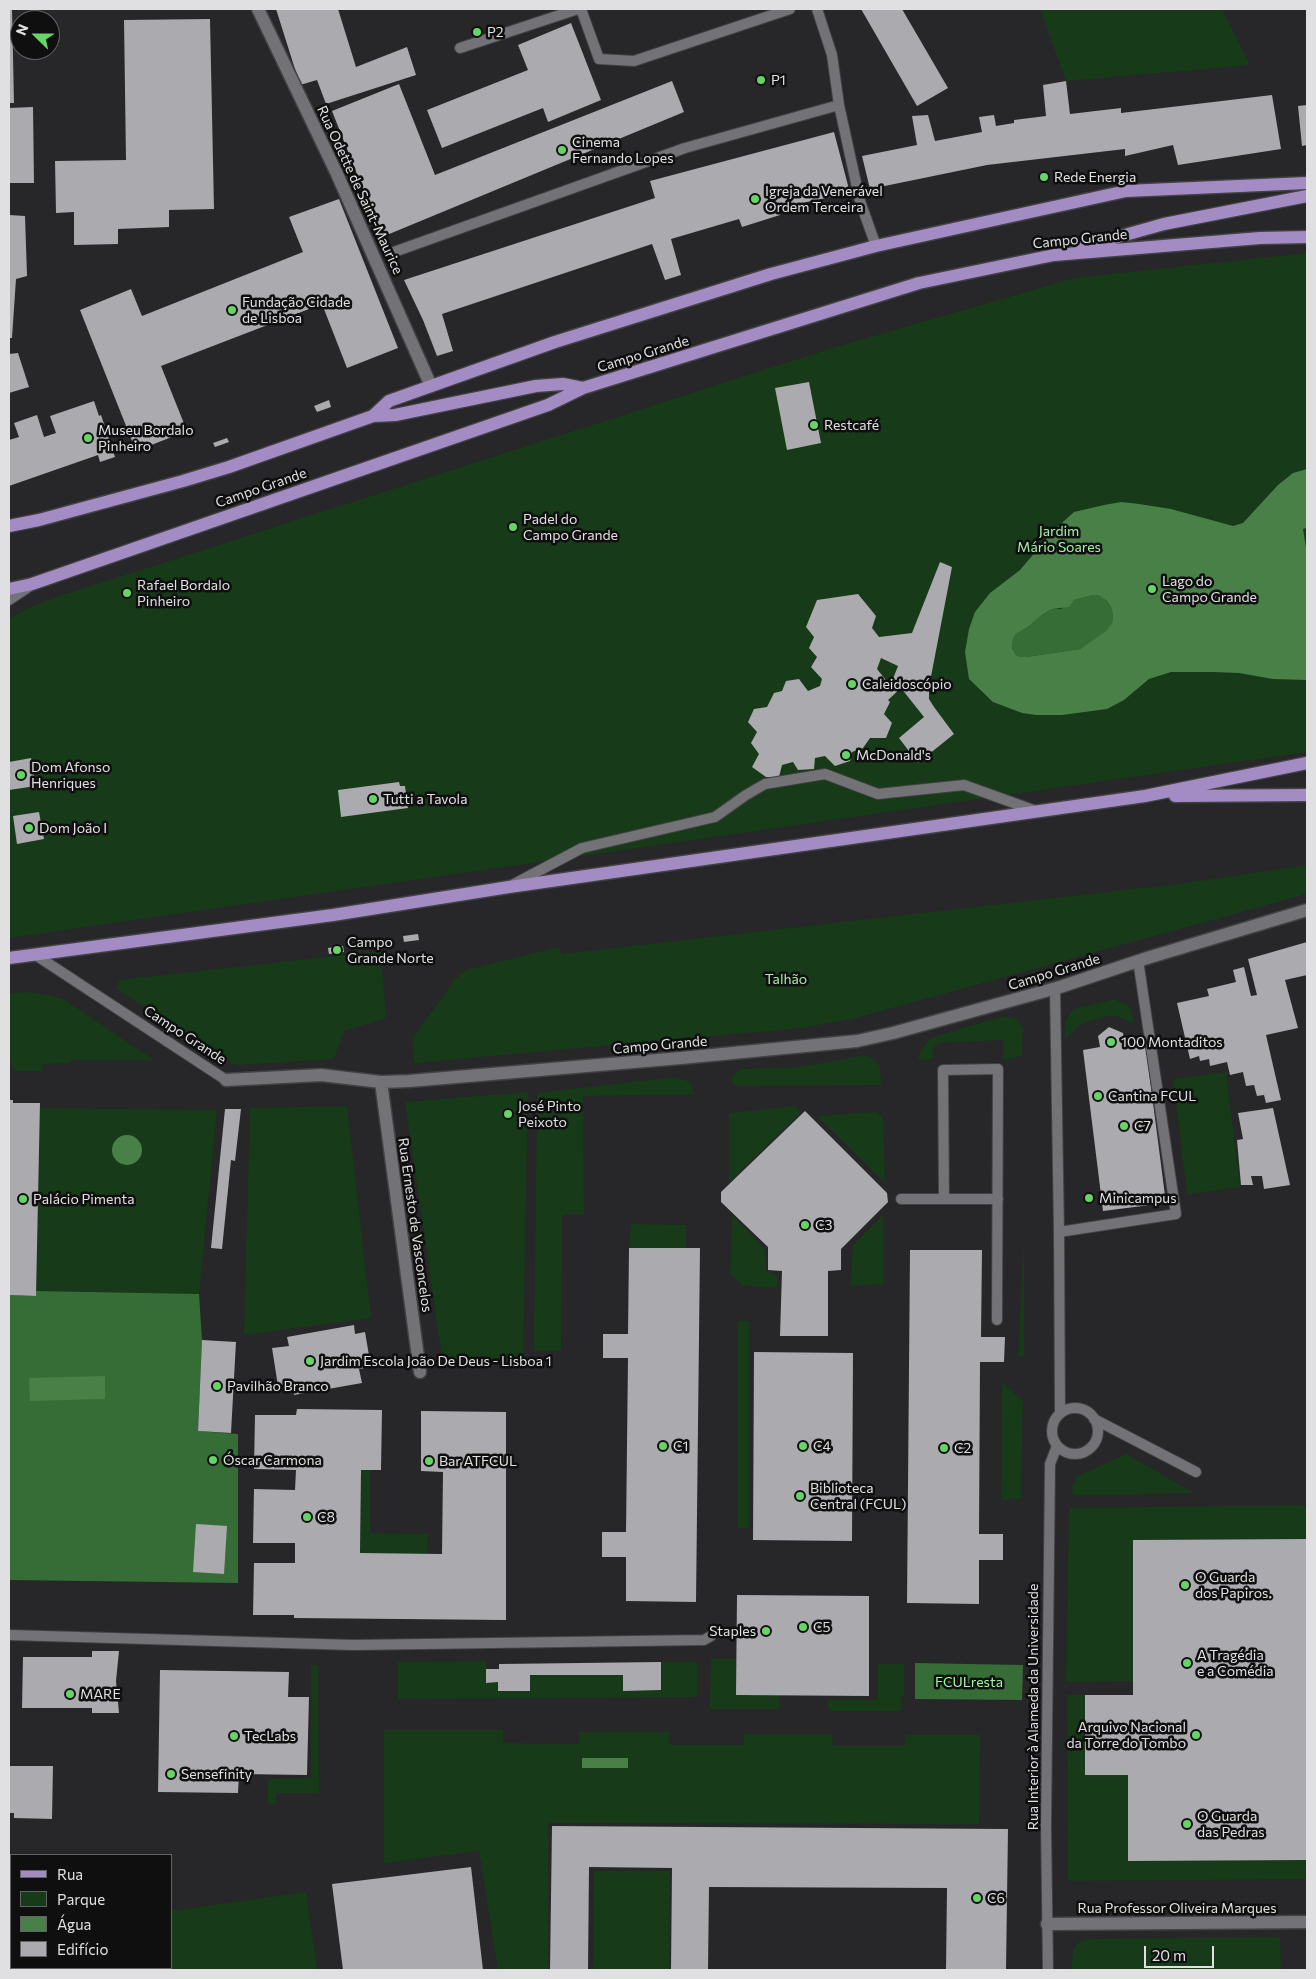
<!DOCTYPE html>
<html>
<head>
<meta charset="utf-8">
<style>
  body { margin:0 }
  #map { position:relative; width:1316px; height:1979px; overflow:hidden; background:#272629; font-family:Commissioner,sans-serif }
  canvas { display:block }
  .frame { position:absolute; inset:0; border:10px solid #e0e0e2; pointer-events:none }
  .legend { position:absolute; left:10px; top:1854px; width:162px; height:115px; box-sizing:border-box; background:#0f0f10; border:1px solid #636364; margin:0; padding:6px 9px; list-style:none; font-size:15px; color:#e0e0e2 }
  .legend li { display:flex; align-items:center; gap:10px; height:25px }
  .legend b { width:25px; border:1px solid #636364 }
  .north { position:absolute; left:10px; top:10px; width:50px; height:50px; box-sizing:border-box; background:#0f0f10; border:1px solid #636364; border-radius:50%; rotate:292deg; font-size:14px; font-weight:700; line-height:20px; text-align:center; color:#e0e0e2 }
  .north::after { content:''; display:block; margin:auto; width:18px; height:22px; background:#66d467; clip-path:polygon(50% 0,100% 100%,50% 72%,0 100%) }
  .scale { position:absolute; left:1144px; top:1946px; width:70px; height:22px; box-sizing:border-box; border:2px solid #e0e0e2; border-top:0; padding-left:6px; font-size:15px; line-height:18px; white-space:nowrap; color:#e0e0e2; -webkit-text-stroke:4px #0f0f10; paint-order:stroke }
</style>
</head>
<body>
<div id="map">
<canvas width="1316" height="1979"></canvas>
<div class="frame"></div>
<ul class="legend">
<li><b style="height:6px;background:#a38bc4"></b>Rua</li>
<li><b style="height:14px;background:#173a18"></b>Parque</li>
<li><b style="height:14px;background:#488048"></b>Água</li>
<li><b style="height:14px;background:#abaaae"></b>Edifício</li>
</ul>
<div class="north">N</div>
<div class="scale">20 m</div>
</div>
<script>
const c = document.querySelector('canvas').getContext('2d');
c.lineJoin = 'round';
function fill(path, color) {
  c.fillStyle = color;
  c.fill(path, 'evenodd');
}
function shape(rows) {
  const path = new Path2D();
  for (const r of rows) {
    if (r.length === 3) {
      path.moveTo(r[0] + r[2], r[1]);
      path.arc(r[0], r[1], r[2], 0, 2 * Math.PI);
      continue;
    }
    path.moveTo(r[0], r[1]);
    for (let i = 2; i < r.length; i += 2) path.lineTo(r[i], r[i + 1]);
  }
  return path;
}
function stroke(path, color, width, dash) {
  c.strokeStyle = color;
  c.lineWidth = width;
  c.lineCap = dash ? 'butt' : 'round';
  c.setLineDash(dash || []);
  c.stroke(path);
}
function drawText(font, color, halo, rows, align = 'center') {
  c.font = font + ' Commissioner,sans-serif';
  c.lineWidth = 5;
  c.setLineDash([]);
  c.textBaseline = 'middle';
  c.strokeStyle = halo;
  c.fillStyle = color;
  for (const [text, x, y, turn = 0] of rows) {
    c.save();
    c.translate(x, y);
    c.rotate((+turn || 0) * Math.PI / 180);
    c.textAlign = isNaN(turn) ? turn : align;
    if (halo) c.strokeText(text, 0, 0);
    c.fillText(text, 0, 0);
    c.restore();
  }
}
fill(shape([
  [1040,9,1222,9,1250,65,1066,81],
  [1307,253,1307,752,9,938,9,619,30,607,63,595,826,350,1074,278],
  [1307,865,1307,894,852,1019,802,1028,414,1063,413,1038,455,979,466,970,559,947,562,954,1186,883],
  [381,951,386,1018,344,1031,334,1059,235,1065,117,989,119,980],
  [26,992,50,995,63,999,154,1060,71,1060,70,1063,42,1064,43,1071,15,1071,9,1059,9,993],
  [1115,999,1130,1007,1134,1023,1113,1015,1083,1023,1065,1039,1065,1022,1073,1009],
  [1004,1016,1016,1019,1023,1028,1022,1056,1003,1060,1003,1040,939,1043,934,1047,933,1059,918,1060,920,1051,930,1038],
  [867,1055,880,1066,881,1085,733,1086,732,1077,741,1069,799,1067],
  [1226,1072,1240,1187,1187,1194,1173,1079],
  [675,1077,690,1082,695,1094,583,1096,584,1214,562,1215,561,1350,534,1351,537,1093],
  [528,1092,523,1358,442,1358,405,1102],
  [347,1106,371,1318,244,1335,250,1108],
  [795,1106,801,1113,729,1182,729,1113],
  [40,1108,217,1110,199,1294,36,1291],
  [877,1112,883,1119,885,1183,817,1116],
  [732,1215,765,1249,767,1272,778,1276,777,1288,742,1285,730,1274],
  [883,1215,883,1284,850,1286,853,1245],
  [631,1224,686,1225,686,1248,629,1248],
  [1024,1237,1024,1356,1018,1356],
  [738,1321,749,1321,749,1528,738,1528],
  [1002,1382,1023,1401,1021,1499,1001,1500],
  [1126,1454,1194,1493,1073,1495,1072,1487,1076,1477],
  [361,1470,370,1470,370,1533,428,1534,427,1554,360,1553],
  [1304,1505,1307,1507,1307,1539,1133,1540,1133,1681,1066,1682,1069,1508],
  [711,1659,736,1659,736,1695,779,1695,779,1709,710,1709],
  [486,1661,486,1682,498,1682,498,1691,530,1691,530,1675,623,1675,623,1691,661,1690,661,1662,697,1662,697,1697,398,1699,398,1662],
  [878,1664,904,1664,904,1696,901,1696,901,1711,829,1711,828,1700,878,1700],
  [311,1665,318,1665,319,1793,276,1793,276,1804,268,1804,268,1779,311,1778],
  [1067,1695,1085,1695,1085,1775,1128,1775,1128,1860,1307,1860,1307,1879,1068,1881],
  [384,1730,503,1730,503,1743,579,1744,579,1732,669,1732,669,1745,743,1745,744,1734,832,1734,833,1746,905,1746,905,1735,980,1735,979,1824,548,1823,548,1970,498,1970,479,1851,384,1863],
  [594,1871,670,1871,669,1970,593,1970],
  [306,1892,317,1970,9,1970,9,1933,11,1933,11,1968,171,1968,171,1911],
  [1280,1937,1281,1970,1071,1970,1073,1950,1077,1943,1091,1939]
]), '#173a18');
fill(shape([
  [1093,595,1098,595,1107,601,1111,607,1113,615,1112,623,1107,631,1080,649,1026,657,1020,657,1015,654,1012,648,1013,639,1016,634,1028,627,1043,614,1052,609,1061,609,1074,600],
  [36,1291,199,1294,202,1340,198,1431,238,1434,238,1583,9,1580,9,1295,35,1296],
  [915,1663,1023,1665,1022,1700,915,1699]
]), '#366d36');
fill(shape([
  [1307,469,1307,528,1303,529,1307,554,1307,680,1273,679,1239,673,1214,672,1171,672,1149,679,1124,700,1107,709,1062,715,1036,715,1022,713,993,702,969,679,965,652,969,629,975,612,990,593,1020,570,1053,531,1074,512,1104,505,1121,502,1139,504,1171,509,1233,526,1243,523,1278,485,1293,473],
  [1093,595,1098,595,1107,601,1111,607,1113,615,1112,623,1106,631,1080,649,1026,657,1020,657,1015,654,1012,648,1013,639,1016,634,1028,627,1043,614,1052,609,1069,607,1074,600],
  [127,1150,15],
  [105,1376,105,1399,30,1401,29,1378],
  [582,1758,628,1758,628,1768,582,1768]
]), '#488048');
fill(shape([
  [9,9,12,9,14,103,9,103],
  [276,9,338,9,356,67,407,47,416,75,326,104,317,80,300,85],
  [861,9,902,9,948,88,917,106],
  [210,19,214,209,169,210,169,227,118,229,118,244,74,245,74,212,56,213,55,161,126,160,124,20],
  [571,23,601,100,548,122,543,108,442,148,427,110,528,70,518,45],
  [672,81,684,112,382,237,332,111,399,84,435,175],
  [1066,81,1070,114,1121,108,1121,113,1272,95,1281,149,1178,165,1173,145,1125,156,1125,149,987,165,870,189,862,156,917,145,912,116,928,115,935,141,982,132,979,117,994,115,996,126,1014,123,1014,120,1046,116,1043,85],
  [1307,105,1307,145,1302,146,1298,106],
  [33,107,34,183,9,183,9,108],
  [834,132,850,193,778,208,780,215,742,227,739,219,671,239,681,275,665,280,652,244,442,314,453,351,437,356,423,320,404,280,655,198,650,181],
  [339,199,398,348,347,368,322,304,161,366,187,431,136,451,80,310,131,289,142,316,303,252,289,217],
  [9,215,25,216,27,276,16,279,12,338,9,338],
  [18,353,29,387,9,393,9,354],
  [809,382,821,443,787,450,775,388],
  [329,400,331,407,317,412,314,406],
  [94,401,99,416,101,415,115,457,100,462,98,455,9,486,9,440,19,437,14,423,37,415,44,437,56,433,50,416],
  [227,438,229,442,215,447,213,443],
  [940,562,952,567,929,687,929,699,934,707,954,734,918,763,899,738,924,717,901,688,888,700,890,702,884,714,892,723,886,738,870,738,863,748,852,752,850,761,835,766,825,756,815,758,814,769,798,770,793,762,782,765,779,777,766,777,752,767,759,754,751,743,757,732,748,722,754,709,767,707,774,693,782,691,786,681,799,679,808,691,820,686,822,679,811,667,817,657,809,648,814,637,806,627,817,600,858,594,876,616,872,628,879,637,912,633],
  [881,658,898,666,891,684,884,682,885,679,877,669],
  [31,758,36,786,9,790,9,762],
  [399,782,400,786,405,786,408,808,341,817,338,790],
  [39,812,44,839,17,844,13,816],
  [418,934,419,940,404,942,403,936],
  [1307,942,1307,975,1285,980,1298,1028,1266,1035,1281,1100,1266,1103,1264,1095,1257,1096,1254,1085,1246,1086,1243,1072,1230,1075,1227,1062,1210,1066,1209,1059,1200,1061,1199,1056,1190,1059,1177,1003,1209,996,1207,989,1236,982,1233,970,1244,967,1251,996,1257,995,1248,959],
  [343,946,344,952,329,954,328,948],
  [1109,1027,1123,1033,1125,1043,1145,1041,1166,1203,1103,1211,1083,1050,1100,1047,1098,1036],
  [9,1100,13,1100,13,1103,40,1103,36,1296,9,1295],
  [1273,1108,1290,1185,1264,1189,1262,1176,1251,1176,1253,1185,1241,1185,1237,1140,1243,1139,1238,1113],
  [225,1109,241,1109,235,1161,231,1160,222,1249,211,1248],
  [805,1111,887,1193,888,1202,841,1249,841,1270,828,1271,828,1336,780,1336,782,1271,768,1270,768,1247,721,1202,721,1192],
  [629,1248,700,1248,696,1602,626,1601,626,1557,602,1557,602,1532,626,1532,628,1358,603,1358,603,1334,628,1334],
  [910,1250,982,1250,981,1337,1005,1337,1004,1362,980,1362,979,1534,1003,1534,1003,1560,979,1560,979,1604,907,1603],
  [354,1325,355,1334,365,1332,371,1367,359,1369,362,1383,294,1395,292,1383,278,1386,272,1348,289,1346,287,1337],
  [202,1340,236,1342,231,1433,198,1431],
  [754,1352,853,1353,852,1541,753,1540],
  [297,1409,382,1410,381,1470,361,1470,360,1553,442,1554,443,1472,421,1471,421,1411,506,1412,506,1620,294,1618,294,1615,253,1615,254,1563,295,1563,295,1543,253,1543,254,1489,295,1490,296,1470,254,1469,255,1415,296,1415],
  [196,1524,227,1526,224,1574,193,1572],
  [1307,1539,1307,1860,1128,1861,1128,1775,1085,1775,1085,1695,1133,1695,1133,1540],
  [737,1595,869,1596,869,1696,736,1695],
  [92,1651,119,1651,116,1681,119,1713,92,1713,92,1708,22,1708,23,1657,92,1657],
  [661,1662,661,1690,623,1691,623,1675,530,1675,530,1691,498,1691,498,1682,486,1683,486,1669,499,1669,499,1664],
  [160,1670,289,1672,288,1697,309,1697,307,1775,239,1774,238,1793,158,1792],
  [9,1766,53,1766,52,1819,14,1818,14,1813,9,1813],
  [552,1826,1008,1829,1006,1970,946,1970,947,1888,709,1887,708,1970,671,1970,672,1868,589,1867,588,1970,550,1970],
  [471,1867,483,1970,343,1970,332,1884]
]), '#abaaae');
const lane = shape([
  [581,9,599,59,634,61,790,9],
  [460,48,578,9],
  [839,105,860,201,876,246],
  [391,253,685,148,839,105,832,55,817,9],
  [9,600,30,586],
  [514,884,582,848,715,817,746,795,765,784,825,774,878,794,964,785,1036,811],
  [34,954,226,1080],
  [1055,989,1059,1232,1060,1414],
  [901,1199,998,1199],
  [944,1199,943,1070,998,1069,997,1320],
  [1059,1232,1176,1214,1138,960],
  [1075,1431,23],
  [1094,1419,1196,1472],
  [9,1635,353,1645,704,1640,711,1636],
  [1048,1970,1046,1827,1050,1464,1057,1446]
]);
const street = shape([
  [258,9,337,174,431,386],
  [226,1080,321,1075,381,1082,409,1081,681,1058,857,1041,893,1033,1060,987,1147,958,1307,910],
  [381,1082,420,1372],
  [1047,1924,1307,1922]
]);
const primary = shape([
  [1082,247,1164,224,1307,196],
  [373,416,395,415,536,386,563,384,583,388],
  [9,526,39,520,183,481,229,467,373,416,389,401,555,342,771,274,876,246,1126,191,1307,183],
  [9,589,32,584,548,405,583,388,919,283,1054,255,1260,238,1307,237],
  [1175,796,1307,795],
  [9,958,333,915,509,887,1145,796,1307,763]
]);
stroke(lane, '#424143', 12);
stroke(street, '#424143', 15);
stroke(primary, '#424143', 15);
stroke(lane, '#737276', 10);
stroke(street, '#737276', 12);
stroke(primary, '#a38bc4', 12);
for (const [x, y, r, color] of [
  [477,32,5,"#66d467"],
  [761,80,5,"#66d467"],
  [562,150,5,"#66d467"],
  [1044,177,5,"#66d467"],
  [755,199,5,"#66d467"],
  [232,310,5,"#66d467"],
  [814,425,5,"#66d467"],
  [88,438,5,"#66d467"],
  [513,527,5,"#66d467"],
  [1152,589,5,"#66d467"],
  [127,593,5,"#66d467"],
  [852,684,5,"#66d467"],
  [846,755,5,"#66d467"],
  [21,775,5,"#66d467"],
  [373,799,5,"#66d467"],
  [29,828,5,"#66d467"],
  [337,950,5,"#66d467"],
  [1111,1042,5,"#66d467"],
  [1098,1096,5,"#66d467"],
  [508,1114,5,"#66d467"],
  [1124,1126,5,"#66d467"],
  [1089,1198,5,"#66d467"],
  [23,1199,5,"#66d467"],
  [805,1225,5,"#66d467"],
  [310,1361,5,"#66d467"],
  [217,1386,5,"#66d467"],
  [663,1446,5,"#66d467"],
  [803,1446,5,"#66d467"],
  [944,1448,5,"#66d467"],
  [213,1460,5,"#66d467"],
  [429,1461,5,"#66d467"],
  [800,1496,5,"#66d467"],
  [307,1517,5,"#66d467"],
  [1185,1585,5,"#66d467"],
  [803,1627,5,"#66d467"],
  [766,1631,5,"#66d467"],
  [1187,1663,5,"#66d467"],
  [70,1694,5,"#66d467"],
  [1196,1735,5,"#66d467"],
  [234,1736,5,"#66d467"],
  [171,1774,5,"#66d467"],
  [1187,1824,5,"#66d467"],
  [977,1898,5,"#66d467"]
]) {
  const dot = new Path2D();
  dot.arc(x, y, r, 0, 2 * Math.PI);
  c.fillStyle = color;
  c.fill(dot);
  stroke(dot, '#0f0f10', 2);
}
drawText('14px', '#e0e0e2', '#0f0f10', [
  ["P2",487,32],
  ["P1",771,80],
  ["Cinema",572,142],
  ["Fernando Lopes",572,158],
  ["Rede Energia",1054,177],
  ["Igreja da Venerável",765,191],
  ["Ordem Terceira",765,207],
  ["Fundação Cidade",242,302],
  ["de Lisboa",242,318],
  ["Restcafé",824,425],
  ["Museu Bordalo",98,430],
  ["Pinheiro",98,446],
  ["Padel do",523,519],
  ["Campo Grande",523,535],
  ["Lago do",1162,581],
  ["Campo Grande",1162,597],
  ["Rafael Bordalo",137,585],
  ["Pinheiro",137,601],
  ["Caleidoscópio",862,684],
  ["McDonald's",856,755],
  ["Dom Afonso",31,767],
  ["Henriques",31,783],
  ["Tutti a Tavola",383,799],
  ["Dom João I",39,828],
  ["Campo",347,942],
  ["Grande Norte",347,958],
  ["100 Montaditos",1121,1042],
  ["Cantina FCUL",1108,1096],
  ["José Pinto",518,1106],
  ["Peixoto",518,1122],
  ["C7",1134,1126],
  ["Minicampus",1099,1198],
  ["Palácio Pimenta",33,1199],
  ["C3",815,1225],
  ["Jardim Escola João De Deus - Lisboa 1",320,1361],
  ["Pavilhão Branco",227,1386],
  ["C1",673,1446],
  ["C4",813,1446],
  ["C2",954,1448],
  ["Óscar Carmona",223,1460],
  ["Bar ATFCUL",439,1461],
  ["Biblioteca",810,1488],
  ["Central (FCUL)",810,1504],
  ["C8",317,1517],
  ["O Guarda",1195,1577],
  ["dos Papiros.",1195,1593],
  ["C5",813,1627],
  ["Staples",756,1631,"right"],
  ["A Tragédia",1197,1655],
  ["e a Comédia",1197,1671],
  ["MARE",80,1694],
  ["Arquivo Nacional",1186,1727,"right"],
  ["da Torre do Tombo",1186,1743,"right"],
  ["TecLabs",244,1736],
  ["Sensefinity",181,1774],
  ["O Guarda",1197,1816],
  ["das Pedras",1197,1832],
  ["C6",987,1898]
], 'left');
drawText('14px', '#e0e0e2', '#0f0f10', [
  ["Rua Odette de Saint-Maurice",360,190,65],
  ["Campo Grande",1080,239,-6],
  ["Campo Grande",643,354,-17],
  ["Campo Grande",261,488,-19],
  ["Campo Grande",1054,972,-17],
  ["Campo Grande",185,1035,33],
  ["Campo Grande",660,1045,-5],
  ["Rua Ernesto de Vasconcelos",415,1225,82],
  ["Rua Interior à Alameda da Universidade",1033,1707,-90],
  ["Rua Professor Oliveira Marques",1177,1908]
]);
drawText('14px', '#a5f3a3', '#0f0f10', [
  ["Jardim",1059,531],
  ["Mário Soares",1059,547],
  ["Talhão",786,979],
  ["FCULresta",969,1682]
]);
</script>
</body>
</html>
